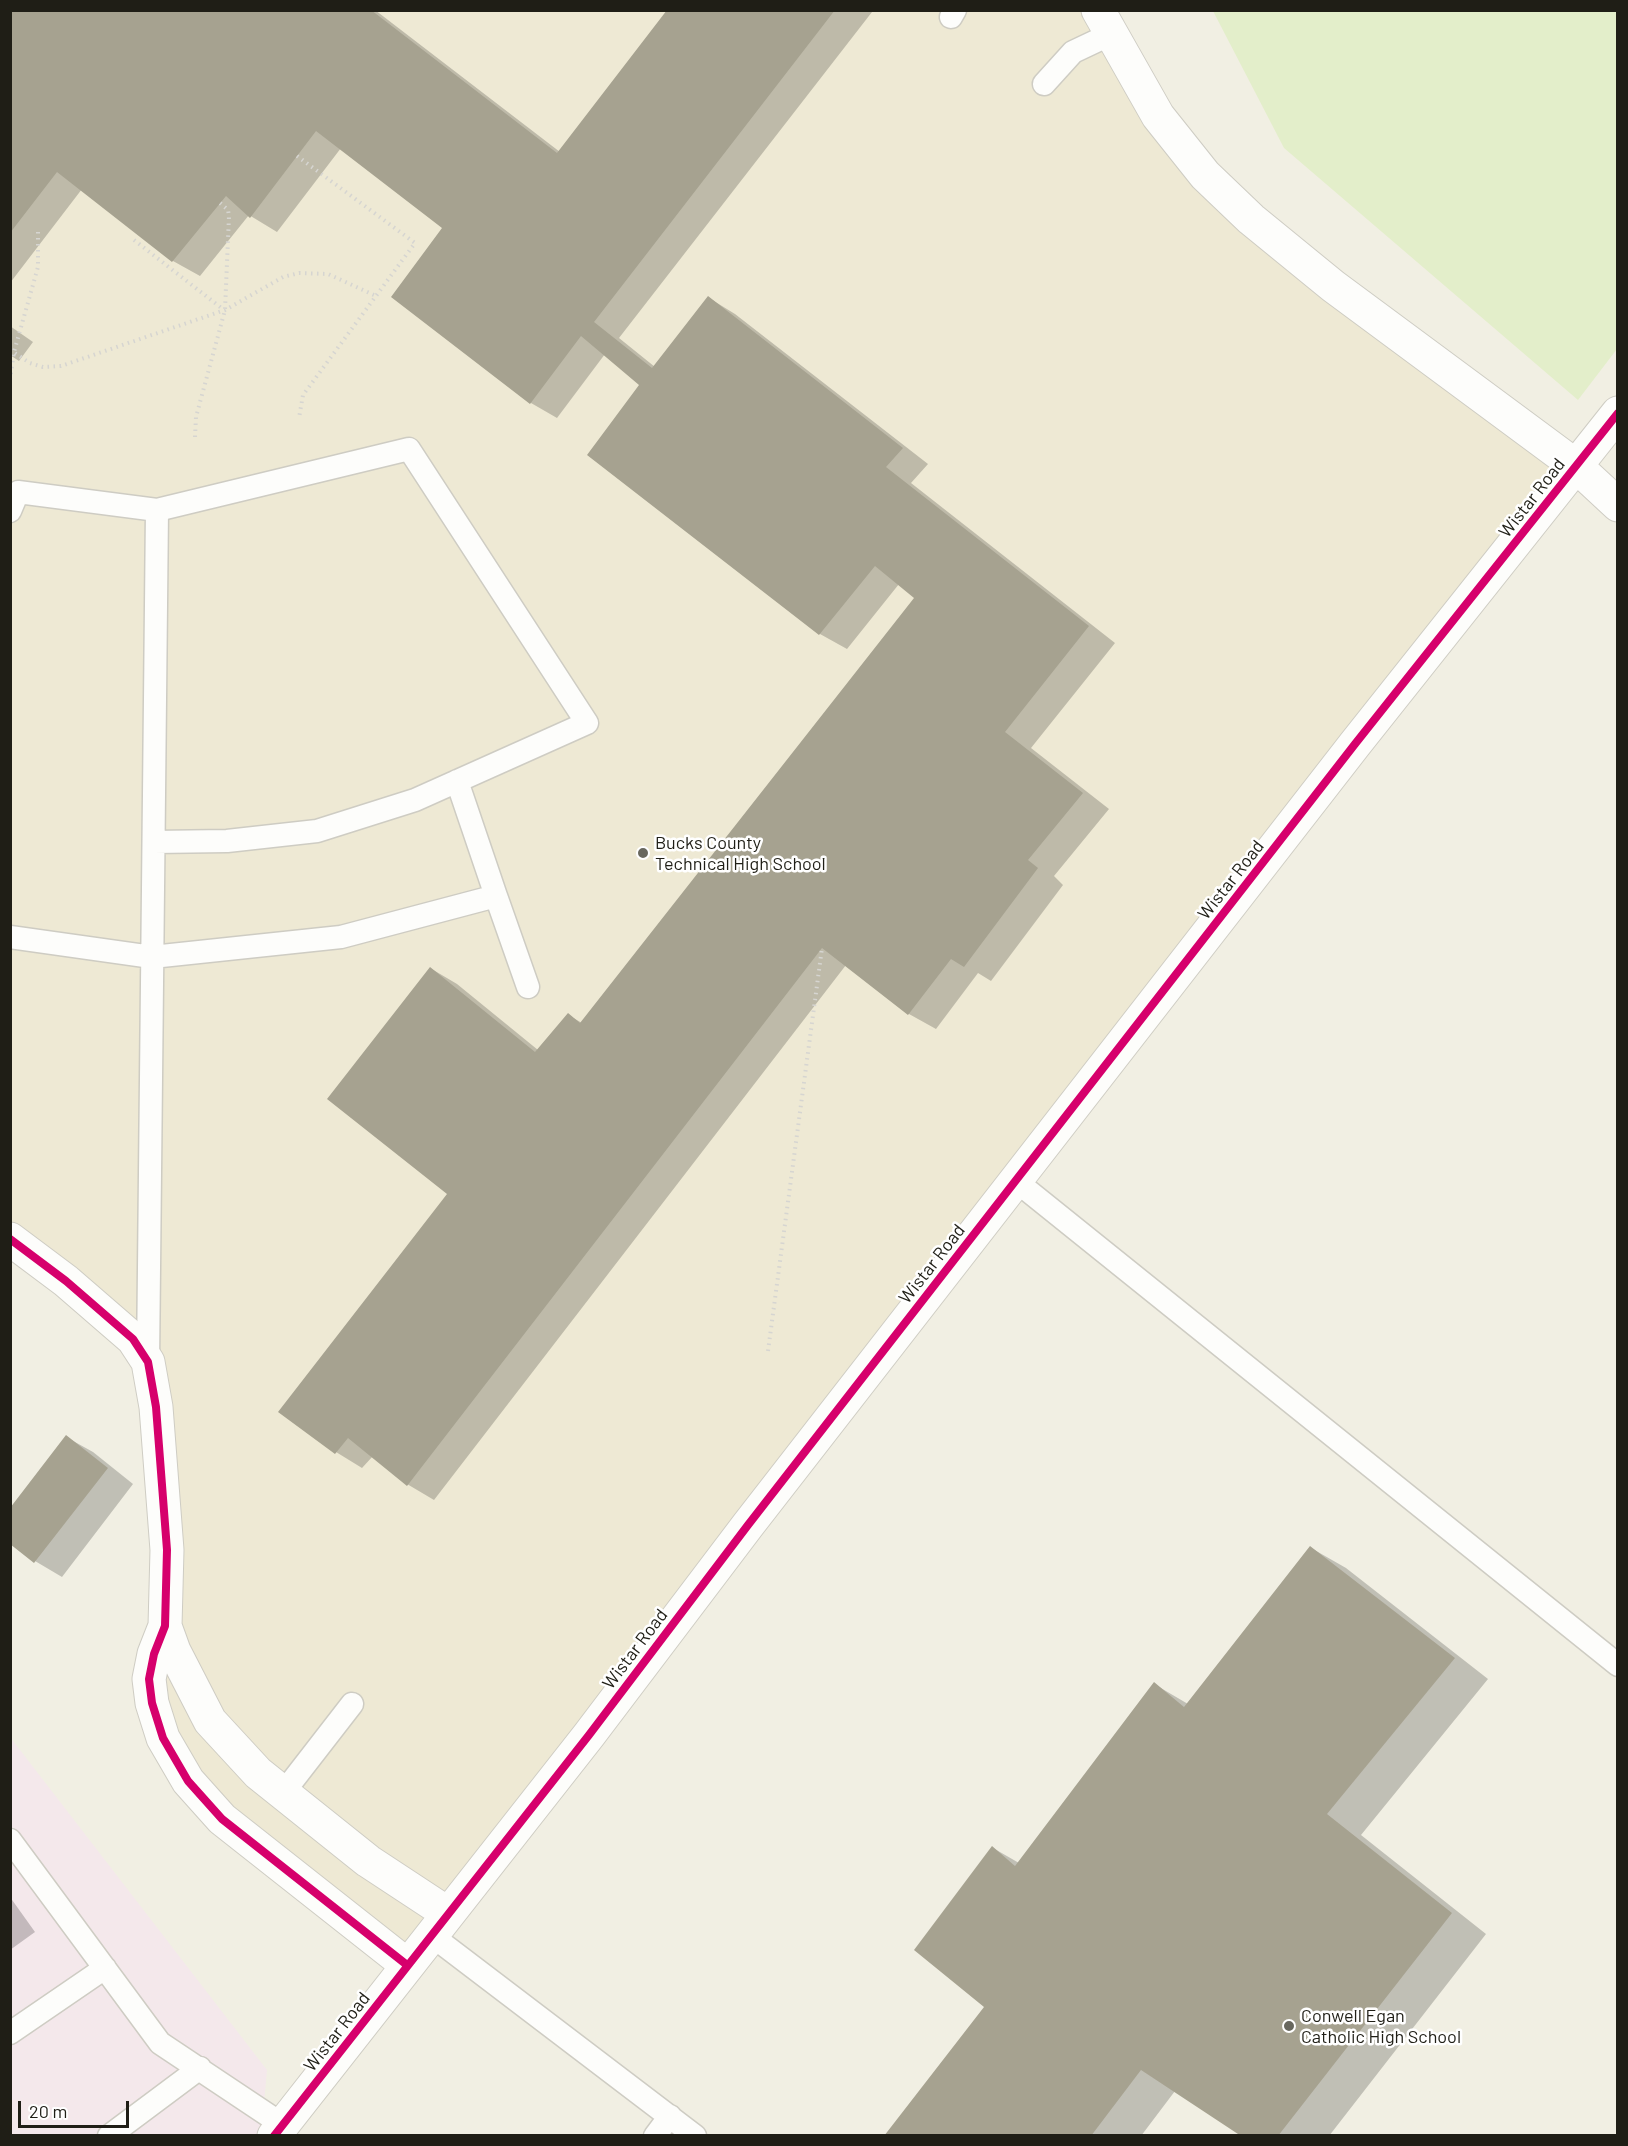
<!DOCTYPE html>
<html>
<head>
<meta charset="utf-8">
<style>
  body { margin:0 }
  #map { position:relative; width:1628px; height:2146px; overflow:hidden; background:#f1efe3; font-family:Barlow,sans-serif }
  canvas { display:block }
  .frame { position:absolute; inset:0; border:12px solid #1f1e16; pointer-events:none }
  .scale { position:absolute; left:18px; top:2101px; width:111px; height:27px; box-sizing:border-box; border:3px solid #1f1e16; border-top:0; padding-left:8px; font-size:18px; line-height:21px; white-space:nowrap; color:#1f1e16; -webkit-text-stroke:4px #fff; paint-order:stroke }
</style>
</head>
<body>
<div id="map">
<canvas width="1628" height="2146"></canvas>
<div class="frame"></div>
<div class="scale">20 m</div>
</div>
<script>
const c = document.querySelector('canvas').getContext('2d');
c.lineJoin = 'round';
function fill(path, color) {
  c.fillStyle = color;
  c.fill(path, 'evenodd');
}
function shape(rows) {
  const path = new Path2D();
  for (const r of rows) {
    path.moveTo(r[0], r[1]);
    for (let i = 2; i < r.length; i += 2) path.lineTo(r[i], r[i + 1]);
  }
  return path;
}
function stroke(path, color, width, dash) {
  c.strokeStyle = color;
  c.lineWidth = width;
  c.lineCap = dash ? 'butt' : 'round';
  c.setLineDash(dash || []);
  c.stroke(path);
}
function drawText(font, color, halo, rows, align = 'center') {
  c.font = font + ' Barlow,sans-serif';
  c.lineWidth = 5;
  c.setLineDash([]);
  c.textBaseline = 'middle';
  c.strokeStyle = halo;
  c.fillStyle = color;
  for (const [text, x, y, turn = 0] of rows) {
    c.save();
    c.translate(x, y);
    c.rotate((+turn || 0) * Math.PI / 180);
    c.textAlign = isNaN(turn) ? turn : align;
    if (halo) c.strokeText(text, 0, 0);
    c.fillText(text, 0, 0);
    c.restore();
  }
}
fill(shape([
  [10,1737,267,2070,261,2135,11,2135]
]), '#f4e8eb');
fill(shape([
  [10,11,1098,11,1205,175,1576,466,407,1965,188,1781,154,1654,148,1362,11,1239]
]), '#eee9d4');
fill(shape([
  [1213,11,1617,11,1617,349,1578,400,1284,148]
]), '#e3eeca');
fill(shape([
  [10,10,375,10,560,152,669,10,871,10,872,12,619,338,655,367,709,298,735,314,928,464,911,483,1115,643,1031,748,1109,809,1054,876,1063,885,991,981,978,973,936,1029,909,1014,846,965,434,1500,407,1484,373,1456,362,1468,336,1452,449,1193,430,968,457,984,538,1050,568,1015,582,1023,916,598,899,584,847,649,820,634,589,454,641,385,605,354,557,418,531,403,444,227,341,148,277,232,249,215,200,276,173,261,82,189,10,283],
  [10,326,33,342,19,361,10,355],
  [66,1437,93,1452,133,1484,62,1577,35,1561],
  [1311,1548,1346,1568,1488,1679,1361,1835,1486,1934,1329,2136,1243,2136,1175,2091,1141,2136,886,2136,986,2007,993,1848,1019,1863,1154,1684,1188,1704],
  [10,1897,35,1932,10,1950]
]), '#0003');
fill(shape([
  [10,10,371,10,557,153,667,10,835,10,594,322,652,368,708,296,903,448,886,467,1089,626,1005,732,1083,793,1028,860,1038,868,964,967,951,959,908,1015,822,948,407,1486,348,1438,335,1454,278,1412,447,1194,327,1099,430,967,535,1052,568,1013,580,1023,914,598,875,566,819,635,587,455,639,385,581,336,530,404,391,297,442,228,316,131,250,218,226,196,172,262,57,172,10,233],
  [66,1435,108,1468,34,1563,10,1544,10,1508],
  [1310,1546,1455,1658,1327,1814,1452,1913,1278,2136,1241,2136,1141,2070,1091,2136,884,2136,984,2007,914,1950,992,1846,1015,1866,1154,1682,1184,1707]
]), '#a6a290');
const service = shape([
  [951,17,955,10],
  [1044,84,1073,52,1111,34],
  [10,511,18,492,157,510,409,449,587,723,415,800,317,831,227,841,154,842],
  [496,896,528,987],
  [10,937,152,957,341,937,496,896,457,781],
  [1016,1181,1618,1665],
  [148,1362,157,510],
  [283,1793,352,1704],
  [10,1840,160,2043,283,2125],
  [431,1935,695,2136],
  [10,2033,105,1968],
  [109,2136,200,2068],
  [655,2136,670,2116]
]);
const minor = shape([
  [1098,10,1158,116,1205,175,1251,219,1333,286,1576,466,1618,505],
  [10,1239,66,1281,133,1339,148,1362,156,1407,167,1550,165,1626,154,1654,149,1679,152,1703,163,1738,188,1781,222,1819,407,1965],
  [165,1626,174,1651,210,1721,258,1773,368,1861,447,1913],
  [274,2136,589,1735,748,1525,1355,744,1618,413]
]);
stroke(service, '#ceccc3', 25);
stroke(minor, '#ceccc3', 35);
stroke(shape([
  [297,156,415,243,303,395,299,418],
  [134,240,224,310],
  [10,350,30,363,43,367,61,366,225,310,283,277,299,273,328,274,376,296],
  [10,380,14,352,38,267,38,231],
  [195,437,196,417,225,310,229,216,228,210,220,203],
  [768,1351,822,948]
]), '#d6d5d1', 4, [1.5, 4.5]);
stroke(service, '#fdfdfb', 22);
stroke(minor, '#fdfdfb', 33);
stroke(shape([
  [10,1239,66,1281,133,1339,148,1362,156,1407,167,1550,165,1626,154,1654,149,1679,152,1703,163,1738,188,1781,222,1819,407,1965],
  [274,2136,589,1735,748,1525,1355,744,1618,413]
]), '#d6006c', 8);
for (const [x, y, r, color] of [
  [643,853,6,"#68675e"],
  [1289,2026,6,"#68675e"]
]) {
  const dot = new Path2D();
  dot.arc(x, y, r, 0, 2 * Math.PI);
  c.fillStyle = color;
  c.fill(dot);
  stroke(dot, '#fff', 2);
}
drawText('18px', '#1f1e16', '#fff', [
  ["Wistar Road",1532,498,-52],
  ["Wistar Road",1231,880,-52],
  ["Wistar Road",932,1264,-52],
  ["Wistar Road",635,1649,-53],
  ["Wistar Road",337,2032,-52]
]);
drawText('18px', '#1f1e16', '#fff', [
  ["Bucks County",655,843],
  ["Technical High School",655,864],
  ["Conwell Egan",1301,2016],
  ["Catholic High School",1301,2037]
], 'left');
</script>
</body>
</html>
